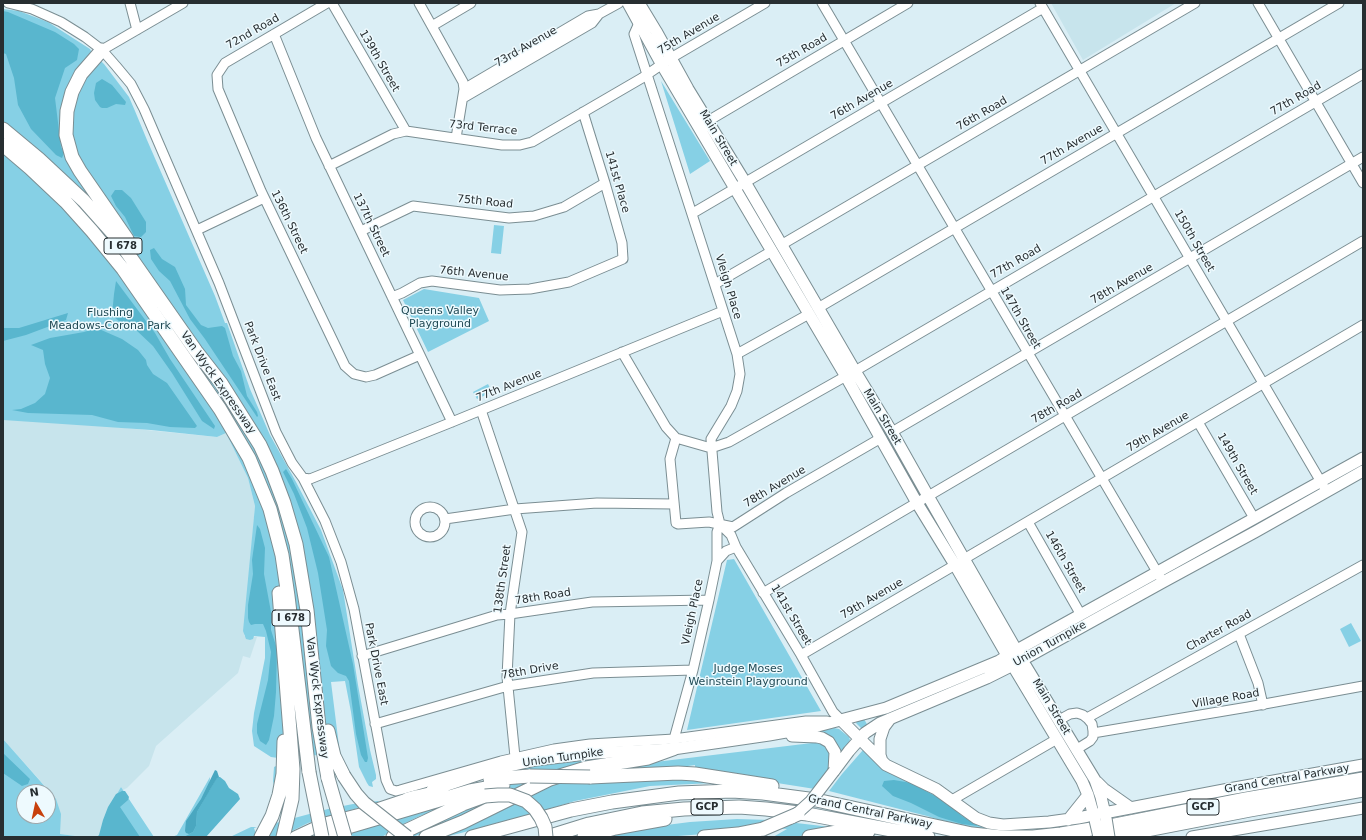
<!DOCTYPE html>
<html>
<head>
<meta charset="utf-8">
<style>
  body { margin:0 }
  #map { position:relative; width:1366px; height:840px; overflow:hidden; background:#daeef5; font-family:"DejaVu Sans",sans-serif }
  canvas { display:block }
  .frame { position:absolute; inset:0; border:4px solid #272e31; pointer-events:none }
  .north { position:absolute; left:16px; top:784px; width:40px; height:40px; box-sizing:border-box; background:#eefafe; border:1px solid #9ea8ac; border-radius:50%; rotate:351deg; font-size:11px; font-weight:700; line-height:16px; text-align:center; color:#272e31 }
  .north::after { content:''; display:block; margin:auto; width:14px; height:18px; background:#c8410d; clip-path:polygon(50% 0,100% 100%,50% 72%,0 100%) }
</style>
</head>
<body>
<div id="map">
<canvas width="1366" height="840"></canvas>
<div class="frame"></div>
<div class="north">N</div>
</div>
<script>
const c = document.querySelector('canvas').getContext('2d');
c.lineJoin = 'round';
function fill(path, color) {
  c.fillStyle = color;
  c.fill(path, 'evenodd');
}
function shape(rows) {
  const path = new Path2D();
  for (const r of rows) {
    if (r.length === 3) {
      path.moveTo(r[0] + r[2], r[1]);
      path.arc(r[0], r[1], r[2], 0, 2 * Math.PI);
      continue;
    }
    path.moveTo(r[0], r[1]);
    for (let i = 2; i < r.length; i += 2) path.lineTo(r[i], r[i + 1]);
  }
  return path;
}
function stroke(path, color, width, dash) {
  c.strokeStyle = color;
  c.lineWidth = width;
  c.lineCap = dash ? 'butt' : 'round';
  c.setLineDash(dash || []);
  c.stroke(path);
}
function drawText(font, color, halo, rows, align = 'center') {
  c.font = font + ' "DejaVu Sans",sans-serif';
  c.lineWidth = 3;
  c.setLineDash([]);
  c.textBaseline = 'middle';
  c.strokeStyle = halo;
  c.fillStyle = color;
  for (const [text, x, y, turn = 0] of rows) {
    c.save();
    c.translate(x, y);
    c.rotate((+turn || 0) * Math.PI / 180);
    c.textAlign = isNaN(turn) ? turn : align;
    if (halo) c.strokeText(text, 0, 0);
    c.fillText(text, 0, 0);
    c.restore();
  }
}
fill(shape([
  [1051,3,1176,3,1083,60],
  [3,416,217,437,226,433,248,478,255,506,244,636,257,637,250,658,243,656,238,673,156,746,149,766,127,788,123,790,121,787,103,837,83,837,60,834,53,795,3,739]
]), '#c7e4ec');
fill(shape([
  [3,9,19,11,48,22,90,49,92,53,104,64,129,97,135,111,147,140,215,296,225,323,227,323,250,389,270,435,296,482,321,530,343,590,358,685,370,750,376,775,376,779,372,782,373,787,369,786,367,783,359,767,351,712,345,681,331,682,340,754,280,757,274,786,273,781,274,767,278,765,278,758,271,757,254,746,252,731,254,713,265,658,265,637,254,636,253,639,250,640,246,639,243,631,255,506,248,478,226,433,217,437,151,430,3,420],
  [661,81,710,161,690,174],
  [494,225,504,226,501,254,491,253],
  [424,289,479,298,489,321,428,352,403,300],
  [488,384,492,392,477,399,473,392],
  [734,559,821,711,687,730,727,560],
  [1351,623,1361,641,1349,647,1340,629],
  [864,719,868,726,862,729,856,723,857,721],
  [834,728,839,729,849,737,850,740,849,743,841,752,822,733,822,731],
  [3,739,56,799,61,814,60,834,83,837,3,837],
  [24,792,48,792,48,816,24,816],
  [820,742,829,750,832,760,829,769,815,789,695,770,695,765,667,769,667,776,713,783,650,786,575,801,520,818,445,837,436,837,545,784,639,764],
  [863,750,887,772,906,779,1000,830,980,829,949,823,927,816,829,791,842,774],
  [610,757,445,826,412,837,402,837,513,772,513,769,548,763],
  [210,777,206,837,172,837,177,835],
  [121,787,154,837,103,837,108,810],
  [473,795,427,814,422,815,399,826,382,837,330,837],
  [378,801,379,802,330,816,308,823,290,832,290,837,230,837,251,827,257,827,254,828,256,834,272,824,328,809,353,804],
  [737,819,770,820,831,827,797,837,773,837,787,829,759,827,730,832,665,837,602,837,643,828,690,822]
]), '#86d0e5');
fill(shape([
  [3,11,8,12,55,32,74,44,79,49,77,60,65,68,55,98,61,147,64,153,62,158,56,155,31,129,18,105,14,78,6,54,3,53],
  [102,79,112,85,126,102,125,105,116,104,107,108,102,108,100,107,95,100,94,93,96,83],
  [115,190,122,190,131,198,146,222,146,232,141,237,134,236,125,217,116,206,111,196],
  [154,248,162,259,175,267,185,289,186,305,201,325,208,328,222,326,225,328,233,356,241,371,247,396,257,412,258,416,257,417,205,339,190,319,170,281,159,271,151,259,150,250],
  [116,281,155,333,170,359,215,426,214,429,202,421,172,373,153,346,135,329,120,322,112,315,114,294],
  [68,313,66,320,26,335,3,341,3,328,19,328],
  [94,329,99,329,122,339,138,350,146,360,147,365,153,374,167,383,197,426,195,428,170,427,147,423,118,422,92,415,28,413,12,410,21,409,35,403,45,394,50,378,45,364,43,350,31,345,50,338,84,332],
  [286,469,292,479,329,557,353,664,368,758,367,762,365,762,361,755,356,734,349,681,346,676,338,673,331,666,326,646,327,630,318,573,307,528,294,494,283,472],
  [257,525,260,529,265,548,264,574,271,612,271,630,277,649,276,692,274,716,269,740,266,745,260,741,257,733,257,724,268,680,271,652,266,631,263,624,255,624,251,625,249,622,248,618,248,605,253,574,252,560],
  [3,753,30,779,28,784,22,786,3,773],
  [217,777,220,777,225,781,229,788,238,794,240,799,206,837,184,837,193,832,196,826,197,812],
  [894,780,911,783,937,797,953,808,962,816,978,826,962,824,939,817,911,803,893,796,882,786,884,781],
  [122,791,125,791,129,797,128,800,120,807,140,837,97,837,99,835,103,820,108,807,116,794]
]), '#59b6ce');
fill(shape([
  [215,770,217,771,219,777,217,778,197,812,196,826,193,832,189,834,186,833,185,831,186,821,201,799]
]), '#4aa7c0');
const minor = shape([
  [8,3,32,9,61,22,85,37,102,50,116,66,131,84,144,109,219,283,276,432,292,463,303,478,325,521,341,562,354,609,386,780,390,789,396,791,400,790,501,761,554,749,590,744,674,739,806,721,827,721],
  [130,3,137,30],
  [327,3,225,63,217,75,218,89,261,191,345,366,354,374,366,377,375,375,420,355],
  [332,3,406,131],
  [419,3,463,82,464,89,456,138],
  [822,3,1163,582],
  [1040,3,1324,487],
  [1258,3,1363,183],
  [639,23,634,34,737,354,740,374,737,391,731,406,711,439,717,512,720,524,717,532,717,561,709,600,693,670,674,739],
  [432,26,471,3],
  [274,34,316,138,452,422],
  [102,50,183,3],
  [464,89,588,16,599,14],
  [463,98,592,23,599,14,619,3],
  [708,121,908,3],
  [329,166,393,134,406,131,502,145,520,145,532,142,642,78,671,58,765,3],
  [693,213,1043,8],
  [197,230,264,198],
  [361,231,413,206,509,218,534,216,564,207,605,183],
  [781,245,1195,3],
  [715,284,772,251],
  [392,297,402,293,420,283,432,281,500,290,530,289,569,282,623,259,622,243,605,183,583,112],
  [818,308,1339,3],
  [622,352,666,427,676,438],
  [737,354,809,314],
  [481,410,522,532,510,614,507,677,515,757],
  [1198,422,1254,518],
  [892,432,1363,157],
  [676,438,711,448,729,442,855,371,1363,74],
  [676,438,670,459,676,523,678,524,709,522,733,527,786,493,881,438],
  [303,478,310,479,452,422,723,311],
  [430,522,15],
  [445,519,515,509,597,503,673,504],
  [1028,522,1081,615],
  [721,525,731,535,736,547,801,655,833,712,841,720],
  [964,559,1363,325],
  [717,561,726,551,736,547],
  [763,593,1363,241],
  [1239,634,1258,683,1263,705],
  [801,655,955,565],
  [362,656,497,615,510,614,592,602,709,600],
  [1087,718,1363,565],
  [1059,720,1070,714,1077,713,1083,715,1088,719,1092,724,1093,731,1093,737,1090,741,1077,749],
  [375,724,508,686,593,673,693,670],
  [1093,733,1248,707,1363,686],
  [952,800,1057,739]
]);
const major = shape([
  [628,3,662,65,845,375,917,503,955,565,1016,671,1082,781,1088,795,1095,820],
  [639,3,656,31,688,89,745,182,855,371,892,432,928,496,1022,660,1095,780,1101,797,1106,818],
  [841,720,886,765,936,789,976,818,989,823,1003,825,1049,822,1078,818,1229,789,1363,765],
  [792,736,817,737,822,738,829,742,835,752,834,771],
  [882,761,880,755,880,739,884,727,890,719],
  [834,771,849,751,865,733,880,723,987,678,1013,665,1163,582,1255,532,1363,471],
  [1097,782,1104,789,1131,808],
  [432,790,492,770,536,760,595,753,673,749,769,735,814,727,886,708,999,661,1017,650,1363,458],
  [1068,820,1088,795],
  [295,837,325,823,368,812,416,796],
  [1192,837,1363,808]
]);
const highway = shape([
  [102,50,81,74,72,92,67,111,66,135,72,157,80,171,127,239],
  [3,129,39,159,84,201,117,238,196,351,221,383,260,445,272,471,284,503,296,544,307,610,319,727,328,778],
  [3,145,30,168,66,202,92,231,123,269,220,409,249,458,270,509,282,555,288,596,309,772],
  [279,593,293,769,292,799,283,837],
  [328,731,334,756,344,776],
  [590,777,678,773,695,774,772,786],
  [490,779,530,776],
  [408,799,442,791],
  [261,837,272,816,279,795,283,774,284,741],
  [321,837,341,829,470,791,503,785],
  [393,837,463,804,485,796],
  [426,837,463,822,550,779,586,768,648,758,673,749],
  [472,837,571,810,612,802,679,793,732,791,763,793,816,800,972,834,1002,837,1033,837,1061,834,1110,826,1246,799,1363,779],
  [547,837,589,824,642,813,684,809,739,807,766,809,807,814,928,837],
  [584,837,615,828,665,819],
  [704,837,738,834,763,829],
  [809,837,837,832,868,832],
  [1111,837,1250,810,1363,790]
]);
stroke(minor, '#7b8e93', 11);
stroke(major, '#7b8e93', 13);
stroke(highway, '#7b8e93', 15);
stroke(minor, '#fff', 9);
stroke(major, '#fff', 11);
stroke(highway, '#fff', 13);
const majorBridge = shape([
  [792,818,811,801,834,771],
  [1106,818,1109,837],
  [1095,820,1099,837]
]);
const highwayBridge = shape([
  [309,772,322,837],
  [344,776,356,794,364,803,407,837],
  [530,776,590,777],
  [328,778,345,837],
  [485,796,498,795,510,795,526,801,535,809,541,818,545,827,546,837],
  [763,829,798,814]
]);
stroke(majorBridge, '#7b8e93', 13, []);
stroke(highwayBridge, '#7b8e93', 15, []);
stroke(majorBridge, '#fff', 11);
stroke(highwayBridge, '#fff', 13);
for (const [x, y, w] of [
  [123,246,38],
  [291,618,38],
  [707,807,32],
  [1203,807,32]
]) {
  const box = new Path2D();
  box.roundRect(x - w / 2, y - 8, w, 16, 3);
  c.fillStyle = '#eefafe';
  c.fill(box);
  stroke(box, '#272e31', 1);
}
drawText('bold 10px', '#272e31', null, [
  ["I 678",123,246],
  ["I 678",291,618],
  ["GCP",707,807],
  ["GCP",1203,807]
]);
drawText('11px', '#272e31', '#eefafe', [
  ["72nd Road",253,32,-30],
  ["75th Avenue",689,34,-31],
  ["73rd Avenue",526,47,-30],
  ["75th Road",802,51,-30],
  ["139th Street",379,61,60],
  ["77th Road",1296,99,-30],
  ["76th Avenue",862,100,-30],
  ["76th Road",982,114,-30],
  ["73rd Terrace",483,128,6],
  ["Main Street",718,138,59],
  ["77th Avenue",1072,145,-30],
  ["141st Place",617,182,74],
  ["75th Road",485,202,6],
  ["136th Street",289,222,64],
  ["137th Street",371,225,64],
  ["150th Street",1194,241,60],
  ["77th Road",1016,262,-30],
  ["76th Avenue",474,274,6],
  ["78th Avenue",1122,284,-30],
  ["Vleigh Place",728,287,73],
  ["147th Street",1020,318,60],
  ["Park Drive East",262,361,69],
  ["Van Wyck Expressway",218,383,55],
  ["77th Avenue",509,386,-22],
  ["78th Road",1057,407,-30],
  ["Main Street",882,417,59],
  ["79th Avenue",1158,432,-30],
  ["149th Street",1237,464,60],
  ["78th Avenue",775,487,-31],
  ["146th Street",1065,562,60],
  ["138th Street",503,579,-82],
  ["78th Road",543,597,-9],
  ["79th Avenue",872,599,-30],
  ["Vleigh Place",693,612,-78],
  ["141st Street",791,615,59],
  ["Charter Road",1219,631,-29],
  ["Union Turnpike",1050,644,-29],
  ["Park Drive East",376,664,79],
  ["78th Drive",530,671,-10],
  ["Van Wyck Expressway",317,698,83],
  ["Village Road",1226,699,-10],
  ["Main Street",1051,707,59],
  ["Union Turnpike",563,758,-8],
  ["Grand Central Parkway",1287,779,-10],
  ["Grand Central Parkway",870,812,12]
]);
drawText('11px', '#214b56', '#eefafe', [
  ["Queens Valley",440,311],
  ["Playground",440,324],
  ["Flushing",110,313],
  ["Meadows-Corona Park",110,326],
  ["Judge Moses",748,669],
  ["Weinstein Playground",748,682]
]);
</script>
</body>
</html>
